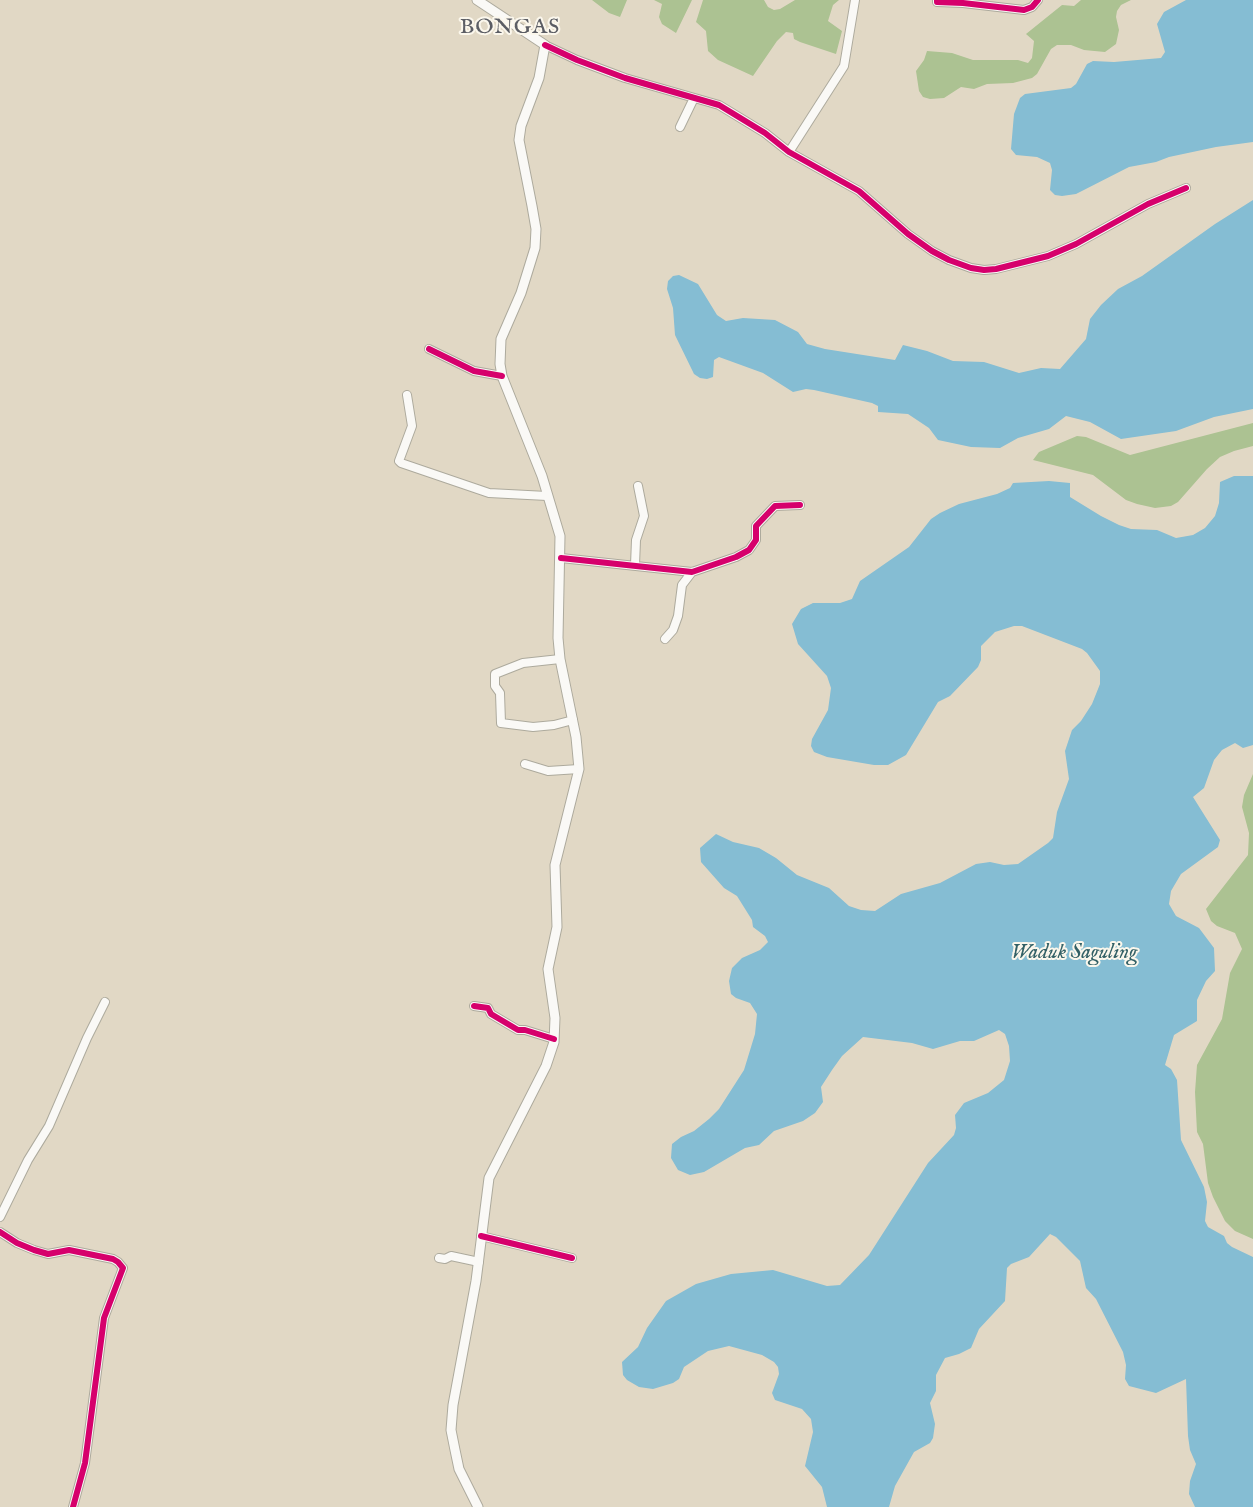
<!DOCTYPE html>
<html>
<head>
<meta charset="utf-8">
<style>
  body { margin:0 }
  canvas { display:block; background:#e1d8c5 }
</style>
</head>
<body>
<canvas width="1253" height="1507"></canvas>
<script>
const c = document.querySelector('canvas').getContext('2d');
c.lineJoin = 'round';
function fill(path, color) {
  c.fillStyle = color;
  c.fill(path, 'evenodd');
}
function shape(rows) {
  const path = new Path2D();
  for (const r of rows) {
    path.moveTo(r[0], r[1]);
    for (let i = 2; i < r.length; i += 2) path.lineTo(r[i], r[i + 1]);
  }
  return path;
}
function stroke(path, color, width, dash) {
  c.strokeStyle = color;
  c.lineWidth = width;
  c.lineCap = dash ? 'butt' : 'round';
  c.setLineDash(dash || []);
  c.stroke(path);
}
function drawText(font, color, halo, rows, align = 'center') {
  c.font = font + ' "IM FELL English",serif';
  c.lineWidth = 4;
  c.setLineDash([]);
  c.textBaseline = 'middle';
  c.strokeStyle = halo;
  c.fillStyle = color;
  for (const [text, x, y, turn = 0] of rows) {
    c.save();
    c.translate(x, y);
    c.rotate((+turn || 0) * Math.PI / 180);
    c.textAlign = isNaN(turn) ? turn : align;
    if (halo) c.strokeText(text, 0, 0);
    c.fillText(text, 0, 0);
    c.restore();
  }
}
fill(shape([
  [592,0,627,0,620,17,609,13],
  [654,0,692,0,676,33,662,24,659,17,662,4],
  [703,0,764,0,768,7,774,10,780,9,795,0,839,0,833,5,828,21,842,31,836,54,800,42,794,39,793,33,786,32,777,41,753,76,718,60,708,51,706,31,696,22],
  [1081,0,1131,0,1121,5,1117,11,1116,17,1119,30,1116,44,1105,52,1084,50,1071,45,1057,45,1051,49,1037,74,1032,78,1013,83,987,84,974,89,961,87,944,98,930,99,923,97,919,91,916,71,924,60,927,51,952,53,973,60,1018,60,1028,63,1032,58,1034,41,1026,34,1062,5,1074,6],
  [1253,423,1253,446,1234,451,1220,457,1207,469,1178,502,1171,506,1155,508,1137,504,1126,500,1093,475,1033,460,1039,452,1077,436,1086,437,1130,455],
  [1253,774,1253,1239,1235,1231,1225,1221,1213,1197,1208,1183,1203,1144,1197,1132,1195,1092,1197,1065,1222,1019,1230,973,1242,949,1235,933,1217,926,1211,921,1206,909,1248,855,1249,833,1242,807,1244,795]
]), '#acc292');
fill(shape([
  [1186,0,1253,0,1253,142,1216,147,1169,157,1156,162,1129,167,1076,194,1062,196,1055,195,1050,190,1052,170,1050,163,1037,157,1016,155,1011,149,1014,114,1020,98,1025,94,1071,88,1076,84,1087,64,1093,61,1114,62,1161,58,1165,52,1157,24,1164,12],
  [1253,200,1253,409,1214,417,1176,431,1121,439,1090,422,1066,416,1049,429,1018,438,1000,448,971,447,938,440,929,428,908,414,878,412,878,406,872,403,814,390,806,389,793,392,763,373,719,357,714,360,713,377,707,379,700,378,694,374,675,335,673,308,667,289,668,281,673,276,679,275,698,284,717,315,726,321,743,318,775,320,798,332,807,344,825,349,895,360,903,345,927,351,953,361,984,362,1019,373,1041,368,1060,369,1086,339,1090,319,1101,305,1118,289,1142,276,1215,224],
  [1234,476,1253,476,1253,745,1243,748,1235,743,1222,750,1214,760,1204,788,1193,797,1220,840,1218,847,1181,874,1171,891,1169,904,1176,916,1199,928,1214,948,1215,971,1206,981,1197,1000,1197,1021,1174,1035,1165,1065,1171,1069,1177,1080,1181,1140,1204,1187,1207,1202,1205,1221,1208,1227,1224,1236,1227,1243,1232,1247,1253,1257,1253,1507,1195,1507,1189,1494,1190,1481,1196,1464,1190,1450,1188,1436,1186,1379,1156,1393,1129,1386,1125,1379,1126,1365,1123,1352,1096,1299,1086,1288,1080,1261,1056,1237,1050,1234,1029,1257,1011,1264,1007,1268,1005,1301,979,1329,971,1348,959,1354,945,1358,936,1375,936,1391,930,1403,935,1424,933,1438,930,1443,914,1452,895,1486,889,1507,827,1507,822,1487,805,1466,813,1432,811,1419,802,1409,775,1400,772,1393,779,1374,778,1367,774,1362,762,1355,729,1346,708,1351,684,1367,679,1379,673,1383,653,1389,639,1387,627,1380,623,1375,622,1362,638,1347,647,1328,666,1301,696,1284,731,1274,773,1270,827,1286,840,1285,869,1255,928,1163,954,1135,956,1128,955,1115,964,1103,988,1093,1004,1080,1010,1061,1009,1046,1005,1034,999,1030,974,1041,960,1041,933,1049,912,1043,863,1037,842,1056,832,1070,821,1087,823,1102,815,1113,803,1121,774,1131,759,1145,745,1148,704,1172,690,1175,678,1170,671,1158,672,1144,681,1137,694,1131,709,1119,719,1109,744,1070,755,1034,757,1014,750,1003,736,998,731,994,729,981,732,968,742,958,760,950,768,942,765,936,753,927,752,920,737,896,724,888,701,862,700,848,716,834,733,842,759,848,776,858,797,875,829,888,849,906,861,910,875,911,901,894,940,883,976,864,990,862,1004,865,1018,864,1048,843,1053,838,1057,812,1069,779,1065,751,1072,730,1081,721,1092,704,1100,684,1100,671,1087,653,1082,649,1022,626,1014,626,995,632,981,646,981,660,978,667,950,696,938,702,906,755,888,765,874,765,827,757,814,752,811,746,812,739,828,710,831,688,827,676,798,644,792,624,801,609,813,603,840,603,852,599,860,581,909,547,931,519,940,513,959,504,997,494,1010,488,1013,483,1049,481,1070,483,1070,497,1101,516,1119,525,1131,529,1157,530,1176,538,1193,535,1205,528,1215,516,1219,503,1220,482]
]), '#85bdd3');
const minor = shape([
  [937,0,937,2,963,3,1024,10,1032,7,1038,0],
  [545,45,577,60,625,78,719,105,765,133,789,152,859,191,908,234,932,251,949,260,971,268,984,270,996,269,1048,256,1076,244,1148,204,1186,188],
  [680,127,694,98],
  [789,152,844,66,855,0],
  [429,349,474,371,502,376],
  [407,395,412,426,399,461,401,463,489,493,547,496],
  [561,558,692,572,736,557,749,550,756,540,756,526,775,506,800,505],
  [635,565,636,540,644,516,638,486],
  [665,639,673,630,678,616,682,585,692,572],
  [560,659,523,663,495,674,495,686,500,693,501,723,533,727,554,725,573,720],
  [525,764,548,771,579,769],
  [474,1006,488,1008,491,1014,518,1030,525,1030,554,1039],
  [0,1217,28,1160,49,1126,87,1038,105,1002],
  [0,1232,17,1243,34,1250,48,1254,69,1250,113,1259,118,1262,123,1268,104,1318,85,1463,73,1507],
  [481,1236,572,1258],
  [439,1258,445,1259,451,1256,479,1262]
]);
const major = shape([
  [477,0,545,45,539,78,521,126,519,140,532,206,536,229,535,248,521,293,501,339,500,364,502,376,542,476,560,536,558,638,560,659,576,737,579,769,555,865,557,927,548,969,555,1018,554,1042,546,1066,489,1178,476,1281,453,1405,451,1430,455,1450,459,1469,478,1507]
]);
stroke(minor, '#adaa9d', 10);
stroke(major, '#adaa9d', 11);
stroke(minor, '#faf9f6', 8);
stroke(major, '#faf9f6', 9);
stroke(shape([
  [937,0,937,2,963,3,1024,10,1032,7,1038,0],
  [545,45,577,60,625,78,719,105,765,133,789,152,859,191,908,234,932,251,949,260,971,268,984,270,996,269,1048,256,1076,244,1148,204,1186,188],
  [429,349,474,371,502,376],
  [561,558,692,572,736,557,749,550,756,540,756,526,775,506,800,505],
  [474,1006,488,1008,491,1014,518,1030,525,1030,554,1039],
  [0,1232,17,1243,34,1250,48,1254,69,1250,113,1259,118,1262,123,1268,104,1318,85,1463,73,1507],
  [481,1236,572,1258]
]), '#d6006c', 6);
drawText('italic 21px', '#326066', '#fbf7ec', [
  ["Waduk Saguling",1074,954]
]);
c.letterSpacing = '1px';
drawText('22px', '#5b5d64', '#fbf7ec', [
  ["BONGAS",510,28]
]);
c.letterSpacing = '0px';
</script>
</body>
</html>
